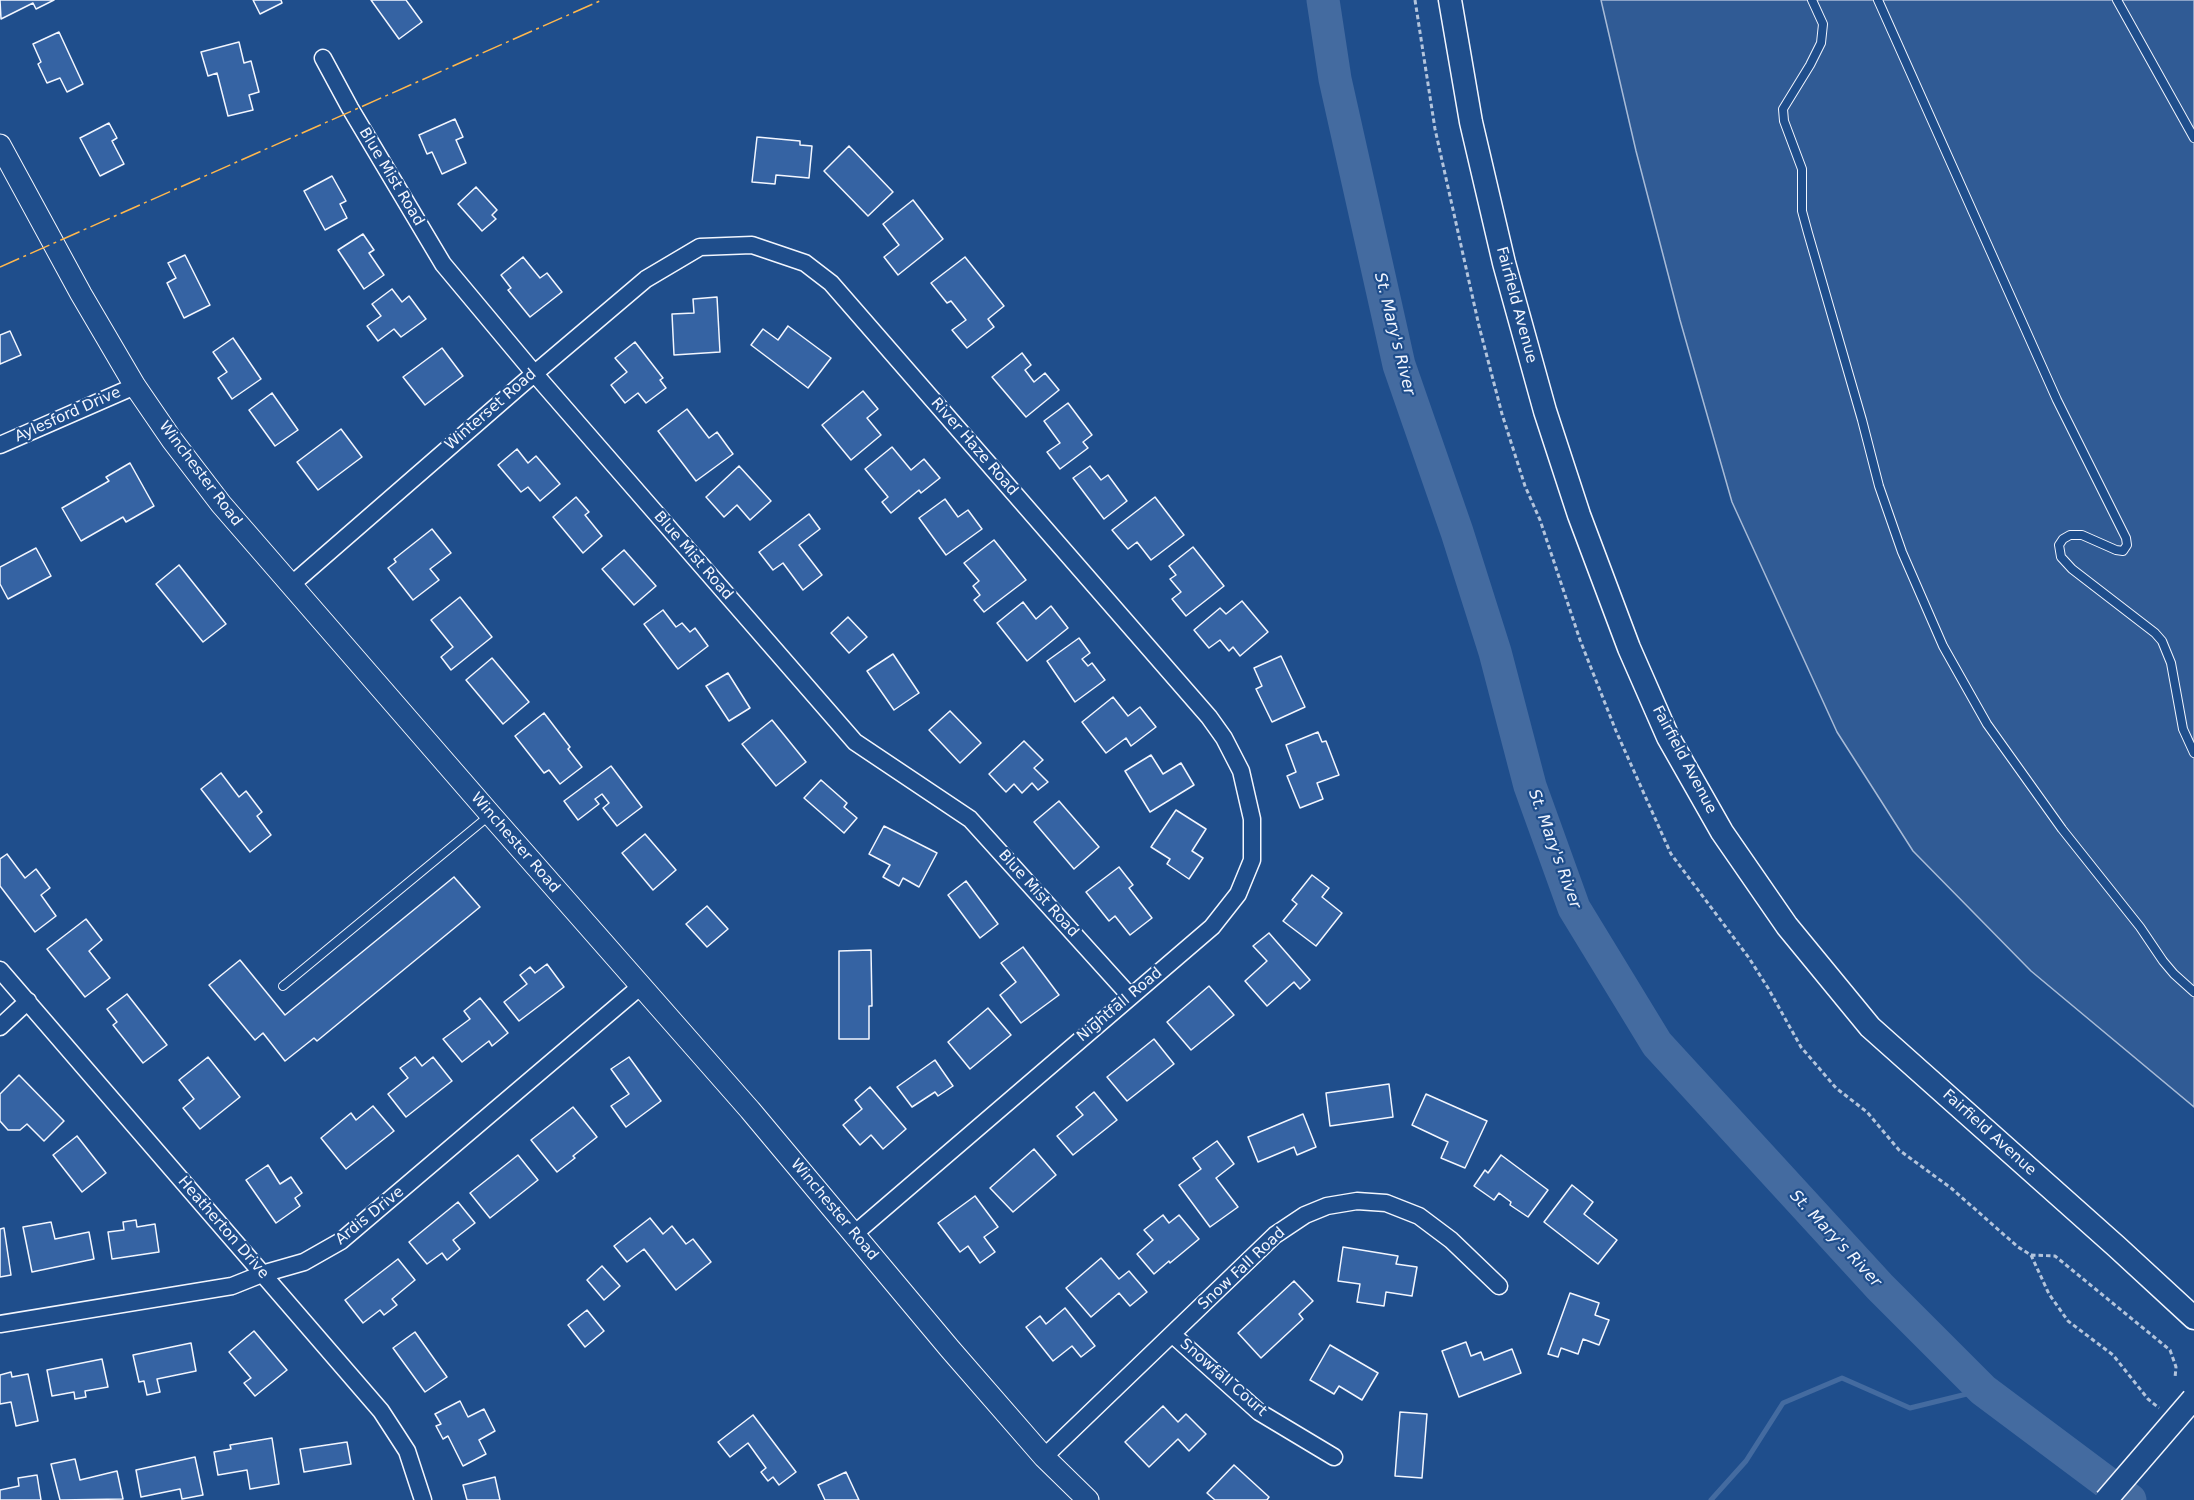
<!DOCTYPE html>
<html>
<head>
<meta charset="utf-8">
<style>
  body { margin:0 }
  canvas { display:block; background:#1f4e8c }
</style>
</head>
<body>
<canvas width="2194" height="1500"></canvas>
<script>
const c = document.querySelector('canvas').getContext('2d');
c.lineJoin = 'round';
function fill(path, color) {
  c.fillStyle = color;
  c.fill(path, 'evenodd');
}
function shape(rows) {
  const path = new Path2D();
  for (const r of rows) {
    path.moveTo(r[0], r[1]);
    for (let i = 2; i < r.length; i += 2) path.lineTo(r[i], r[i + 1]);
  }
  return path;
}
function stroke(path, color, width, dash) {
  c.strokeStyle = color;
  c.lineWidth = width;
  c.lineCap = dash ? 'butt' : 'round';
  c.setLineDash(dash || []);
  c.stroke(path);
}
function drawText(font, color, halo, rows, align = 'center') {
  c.font = font + ' "DejaVu Sans",sans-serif';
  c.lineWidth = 4.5;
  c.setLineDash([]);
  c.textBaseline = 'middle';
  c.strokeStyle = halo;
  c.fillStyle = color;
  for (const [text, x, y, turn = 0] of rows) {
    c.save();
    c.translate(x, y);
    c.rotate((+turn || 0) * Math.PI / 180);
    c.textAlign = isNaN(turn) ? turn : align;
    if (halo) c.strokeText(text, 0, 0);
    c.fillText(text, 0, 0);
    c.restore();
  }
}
const built = shape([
  [1601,0,2194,0,2194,1107,2031,971,1913,851,1837,732,1732,502,1680,320,1636,151,1601,0]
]);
fill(built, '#305b95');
stroke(built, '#a8bbd7', 1.5);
stroke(shape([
  [1711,1500,1746,1461,1783,1403,1842,1378,1910,1408,1983,1390]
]), '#446ba0', 5);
stroke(shape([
  [1323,0,1335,79,1399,365,1457,532,1495,652,1530,786,1574,908,1657,1044,1880,1287,1983,1390,2130,1500]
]), '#446ba0', 33);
const building = shape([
  [0,0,54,0,36,9,33,3,1,19,0,0],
  [253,0,281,0,282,3,260,14,253,0],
  [371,0,406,0,422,22,399,39,371,0],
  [59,32,83,84,67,92,60,78,47,83,38,64,41,62,33,44,59,32],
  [239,42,244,63,251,61,259,92,249,95,253,110,228,116,217,73,208,76,201,52,239,42],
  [455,119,463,137,456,140,466,163,442,174,432,152,427,154,419,135,455,119],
  [109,123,117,138,112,141,124,164,100,176,80,138,109,123],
  [757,137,800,141,800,145,812,146,809,178,776,175,775,184,752,182,757,137],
  [849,146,893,192,868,216,824,171,849,146],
  [332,176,346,201,340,204,347,218,325,230,304,191,332,176],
  [476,187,497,210,492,215,496,219,482,231,458,204,476,187],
  [913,200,943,239,898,275,884,257,899,245,883,224,913,200],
  [363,234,374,250,369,253,384,275,364,289,338,250,363,234],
  [185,255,210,305,184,318,167,283,176,278,168,263,185,255],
  [523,257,540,278,547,273,562,292,530,317,508,290,511,288,501,275,523,257],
  [965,257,1004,306,988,319,994,327,967,348,952,330,966,320,951,301,947,303,931,283,965,257],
  [392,289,402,302,409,296,426,319,401,337,394,329,378,341,367,326,381,316,372,304,392,289],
  [717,297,720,352,674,355,672,314,694,313,693,299,717,297],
  [788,326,831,358,808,388,751,345,763,329,778,340,788,326],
  [10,331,21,355,0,364,0,335,10,331],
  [233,338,261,379,232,399,218,378,227,372,213,352,233,338],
  [635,342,663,378,660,380,666,388,646,403,638,393,625,403,611,385,627,372,615,358,635,342],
  [442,348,463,376,425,405,403,377,442,348],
  [1022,353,1031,365,1025,370,1034,382,1045,373,1059,390,1026,417,992,377,1022,353],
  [863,391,878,409,867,418,881,435,851,460,822,425,863,391],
  [272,393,298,430,275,446,249,410,272,393],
  [1068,403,1092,435,1083,442,1088,448,1060,469,1047,452,1060,443,1044,421,1068,403],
  [687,409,709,438,717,432,733,454,696,481,658,431,687,409],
  [341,429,362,457,318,490,297,462,341,429],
  [892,447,911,470,924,459,940,478,921,493,919,490,891,513,882,502,888,497,865,469,892,447],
  [517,449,528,463,536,456,560,484,540,501,528,487,521,492,498,465,517,449],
  [130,463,154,506,126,522,123,517,81,541,62,508,109,481,106,477,130,463],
  [739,466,771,501,750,520,737,505,724,517,706,497,739,466],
  [1090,466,1101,480,1108,475,1127,501,1104,519,1073,478,1090,466],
  [576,497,589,512,585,515,602,536,583,553,553,517,576,497],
  [1155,497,1184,535,1151,560,1137,542,1128,549,1112,530,1155,497],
  [945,499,958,517,968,510,982,529,946,555,919,518,945,499],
  [809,514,820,529,799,545,822,575,803,590,783,563,773,570,759,552,809,514],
  [432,529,451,553,430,569,439,580,413,600,388,568,396,562,394,559,432,529],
  [994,540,1026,580,984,612,974,600,980,595,973,586,979,581,964,563,994,540],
  [1193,547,1224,586,1186,616,1172,599,1181,592,1170,579,1176,575,1169,566,1193,547],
  [36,548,51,576,8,599,0,584,0,567,36,548],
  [624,550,656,586,634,605,602,569,624,550],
  [179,565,226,624,203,642,156,584,179,565],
  [460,597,492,637,451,670,441,657,453,647,431,620,460,597],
  [1242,601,1268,632,1240,656,1233,647,1229,651,1220,640,1209,648,1194,630,1220,608,1226,614,1242,601],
  [1023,602,1036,619,1051,606,1068,628,1027,661,997,623,1023,602],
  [663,610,676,627,682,623,690,632,695,628,708,646,678,669,644,624,663,610],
  [848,617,867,637,849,653,831,633,848,617],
  [1079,638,1090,653,1082,659,1088,666,1092,663,1105,680,1075,702,1047,661,1079,638],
  [893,654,919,693,894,710,867,671,893,654],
  [1281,656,1305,707,1272,722,1256,689,1262,686,1254,668,1281,656],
  [492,658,529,702,503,724,466,680,492,658],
  [728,673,750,708,729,721,706,686,728,673],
  [1113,697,1128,716,1140,707,1156,727,1131,746,1126,738,1106,753,1082,722,1113,697],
  [950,711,981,743,960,763,929,730,950,711],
  [544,713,570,747,568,749,582,767,560,784,549,770,544,773,515,736,544,713],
  [772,720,806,762,776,786,742,744,772,720],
  [1318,732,1322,742,1326,741,1339,775,1317,783,1323,799,1300,808,1287,776,1296,772,1286,745,1318,732],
  [1024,741,1043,760,1034,768,1048,782,1038,790,1032,783,1022,793,1014,784,1006,792,989,774,1024,741],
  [1151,755,1163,774,1181,763,1194,785,1150,812,1125,771,1151,755],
  [611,766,642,807,617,826,603,808,609,803,602,794,595,799,599,804,578,820,564,801,611,766],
  [221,773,239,797,246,791,262,812,257,816,271,835,250,852,201,789,221,773],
  [821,780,847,803,844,807,857,818,844,833,804,798,821,780],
  [1059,801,1099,847,1074,869,1034,822,1059,801],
  [1176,810,1206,829,1192,851,1203,858,1189,879,1167,864,1170,859,1151,847,1176,810],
  [884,826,937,853,919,887,903,878,899,886,883,877,890,865,869,854,884,826],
  [645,834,676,870,653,890,622,853,645,834],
  [7,854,25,878,36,869,50,888,41,895,56,916,35,932,0,886,0,859,7,854],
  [1119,867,1133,885,1129,888,1152,918,1130,935,1115,916,1109,921,1086,892,1119,867],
  [1312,875,1329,888,1322,897,1342,913,1316,946,1283,921,1297,904,1292,900,1312,875],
  [454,877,480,907,317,1041,314,1038,285,1061,263,1033,255,1040,209,985,240,960,285,1015,454,877],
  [966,881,998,924,980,938,948,895,966,881],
  [707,906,728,929,707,947,686,924,707,906],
  [86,919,102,940,89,951,110,978,85,997,47,949,86,919],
  [1269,933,1310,980,1300,989,1294,982,1267,1006,1245,981,1267,961,1253,946,1269,933],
  [1023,947,1059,995,1021,1023,1000,995,1016,982,1001,963,1023,947],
  [871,950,872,1006,869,1006,869,1039,839,1039,839,951,871,950],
  [547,964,564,987,519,1021,504,1002,527,984,520,975,530,967,535,973,547,964],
  [1209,986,1234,1015,1191,1050,1167,1022,1209,986],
  [127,994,167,1045,143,1063,113,1025,117,1022,107,1009,127,994],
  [480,998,508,1033,492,1046,489,1041,462,1062,443,1039,470,1019,464,1011,480,998],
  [988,1008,1011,1035,970,1069,948,1042,988,1008],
  [1154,1039,1174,1064,1127,1101,1107,1077,1154,1039],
  [208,1057,240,1097,200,1129,183,1108,194,1099,179,1080,208,1057],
  [415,1057,422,1066,433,1057,452,1081,406,1117,388,1094,408,1078,400,1068,415,1057],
  [629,1057,661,1101,626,1127,611,1106,629,1094,611,1069,629,1057],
  [935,1060,953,1086,938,1096,935,1092,912,1107,897,1087,935,1060],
  [19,1075,64,1121,44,1141,27,1124,20,1130,8,1130,0,1121,0,1094,19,1075],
  [1389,1084,1393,1117,1330,1126,1326,1093,1389,1084],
  [870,1087,906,1129,883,1149,871,1135,860,1145,843,1125,862,1109,855,1100,870,1087],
  [1094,1092,1117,1120,1073,1155,1057,1136,1083,1115,1076,1107,1094,1092],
  [1426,1094,1487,1121,1465,1168,1441,1158,1448,1142,1412,1125,1426,1094],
  [373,1106,394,1131,346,1169,321,1138,351,1113,356,1120,373,1106],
  [573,1107,597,1137,573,1156,575,1158,557,1172,531,1140,573,1107],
  [1303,1114,1316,1147,1297,1155,1294,1147,1258,1162,1248,1137,1303,1114],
  [77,1136,106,1173,82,1192,53,1155,77,1136],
  [1217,1141,1234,1164,1216,1178,1238,1207,1210,1227,1179,1185,1201,1169,1193,1158,1217,1141],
  [1034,1149,1056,1175,1013,1212,990,1188,1034,1149],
  [518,1155,538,1180,490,1218,470,1193,518,1155],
  [1501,1155,1548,1190,1528,1217,1510,1205,1511,1202,1499,1193,1494,1200,1474,1186,1485,1170,1488,1173,1501,1155],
  [268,1165,280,1184,291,1177,302,1193,295,1198,300,1206,276,1223,246,1180,268,1165],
  [1572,1185,1593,1202,1584,1214,1617,1240,1598,1264,1544,1222,1572,1185],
  [975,1196,998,1227,984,1237,995,1252,980,1263,968,1246,960,1252,938,1223,975,1196],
  [458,1202,475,1223,453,1240,460,1249,447,1260,442,1253,427,1264,409,1242,458,1202],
  [1163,1215,1169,1223,1179,1215,1199,1239,1170,1263,1169,1261,1154,1274,1137,1254,1153,1240,1144,1230,1163,1215],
  [650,1218,663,1234,672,1226,686,1244,693,1239,711,1262,676,1290,644,1249,627,1262,614,1246,650,1218],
  [136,1220,137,1227,155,1224,159,1252,112,1259,108,1232,124,1230,123,1222,136,1220],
  [51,1222,55,1239,89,1232,94,1259,32,1272,23,1227,51,1222],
  [4,1228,11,1275,0,1277,0,1229,4,1228],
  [1343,1247,1398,1256,1396,1264,1417,1267,1412,1296,1386,1292,1384,1306,1357,1302,1360,1284,1338,1281,1343,1247],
  [1101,1258,1119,1279,1129,1271,1147,1292,1130,1306,1119,1293,1091,1317,1066,1288,1101,1258],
  [398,1259,415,1280,392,1299,397,1305,384,1315,380,1310,363,1323,345,1300,398,1259],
  [602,1266,620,1286,604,1300,587,1280,602,1266],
  [1294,1281,1313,1301,1299,1314,1303,1319,1261,1358,1238,1333,1294,1281],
  [1570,1293,1599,1303,1595,1315,1609,1320,1599,1345,1583,1339,1578,1354,1561,1348,1558,1357,1548,1354,1570,1293],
  [1065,1308,1095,1346,1081,1357,1072,1346,1053,1361,1026,1327,1040,1316,1046,1324,1065,1308],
  [587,1310,604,1331,585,1347,568,1325,587,1310],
  [254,1331,287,1370,255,1396,244,1383,251,1378,229,1352,254,1331],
  [415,1332,447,1377,425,1392,393,1348,415,1332],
  [1466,1342,1471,1356,1481,1352,1484,1360,1512,1349,1521,1373,1459,1397,1442,1351,1466,1342],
  [191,1343,196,1371,157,1379,160,1392,147,1395,144,1381,139,1382,133,1355,191,1343],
  [1330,1345,1378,1373,1362,1400,1339,1386,1334,1394,1310,1380,1330,1345],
  [102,1359,108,1387,85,1391,86,1397,75,1399,74,1392,52,1396,47,1370,102,1359],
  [11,1372,12,1377,28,1374,38,1421,16,1426,11,1402,0,1404,0,1375,11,1372],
  [460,1401,468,1417,484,1409,495,1431,479,1440,486,1454,463,1466,448,1436,443,1439,436,1426,441,1424,435,1414,460,1401],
  [1163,1406,1178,1422,1186,1414,1206,1434,1189,1451,1178,1439,1149,1467,1125,1442,1163,1406],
  [1400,1412,1427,1414,1422,1478,1395,1476,1400,1412],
  [753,1415,796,1472,779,1485,773,1477,768,1481,761,1472,766,1468,748,1443,730,1457,718,1442,753,1415],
  [272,1438,279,1484,250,1489,247,1470,218,1475,214,1452,231,1449,230,1445,272,1438],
  [347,1442,351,1464,304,1472,300,1449,347,1442],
  [195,1457,203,1495,182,1499,180,1489,141,1497,136,1470,195,1457],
  [75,1459,80,1480,117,1471,123,1499,60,1500,51,1464,75,1459],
  [1234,1465,1269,1497,1267,1500,1215,1500,1207,1493,1234,1465],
  [846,1472,859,1500,825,1500,818,1485,846,1472],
  [37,1475,41,1500,0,1500,0,1490,19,1486,18,1478,37,1475],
  [495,1477,500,1500,467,1500,463,1485,495,1477]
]);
fill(building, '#3563a3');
stroke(building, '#f2f6ff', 1.5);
const service = shape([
  [1812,0,1823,24,1821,43,1810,65,1783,109,1784,121,1802,169,1802,211,1808,233,1862,420,1879,486,1902,552,1943,646,1987,724,2062,829,2140,927,2163,961,2174,974,2194,992],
  [1878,0,2057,400,2126,538,2127,545,2123,551,2116,550,2082,535,2070,535,2063,539,2059,545,2061,557,2072,569,2155,633,2162,641,2171,663,2183,729,2194,753],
  [2117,0,2194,138],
  [283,986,490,815]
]);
const minor = shape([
  [323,58,350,108,443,264,534,373,855,742,970,819,1130,996],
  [0,445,135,386],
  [291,585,521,385,646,279,700,247,752,245,805,263,831,283,1209,717,1224,738,1241,771,1252,819,1252,860,1238,894,1212,927,853,1235],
  [0,970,381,1411,407,1451,423,1500],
  [0,1027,28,1001],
  [0,1324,232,1286,262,1274,304,1262,341,1241,641,986],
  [1173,1335,1259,1412,1334,1457],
  [1044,1457,1275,1235,1305,1215,1327,1206,1357,1201,1386,1203,1419,1216,1451,1240,1499,1286]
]);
const tertiary = shape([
  [0,145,81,294,135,386,172,440,221,504,490,814,750,1110,950,1349,1044,1457,1088,1500]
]);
const secondary = shape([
  [1450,0,1471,122,1504,263,1545,411,1579,515,1629,648,1668,737,1722,832,1787,926,1870,1027,2117,1247,2194,1318]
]);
stroke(service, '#f2f6ff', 10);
stroke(minor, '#f2f6ff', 19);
stroke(tertiary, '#f2f6ff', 23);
stroke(secondary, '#f2f6ff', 25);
stroke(shape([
  [1415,0,1435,129,1479,326,1502,414,1525,486,1540,520,1580,640,1616,731,1671,854,1749,958,1768,988,1801,1047,1836,1088,1867,1112,1899,1150,1951,1188,2018,1247,2031,1255,2049,1294,2068,1321,2113,1355,2148,1399,2159,1408],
  [2031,1255,2055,1256,2170,1350,2176,1367,2175,1378]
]), '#b3c4dc', 3, [4.5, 3]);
stroke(service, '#1f4e8c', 8);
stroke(minor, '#1f4e8c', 16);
stroke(tertiary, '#1f4e8c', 21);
stroke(secondary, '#1f4e8c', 22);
const secondaryBridge = shape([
  [2106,1500,2193,1399]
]);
stroke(secondaryBridge, '#f2f6ff', 25, []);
stroke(secondaryBridge, '#1f4e8c', 22);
stroke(shape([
  [0,267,602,0]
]), '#ffb74d', 1.5, [21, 4.5, 3, 4.5]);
drawText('15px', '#f2f6ff', '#1f4e8c', [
  ["Blue Mist Road",391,177,59],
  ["Fairfield Avenue",1516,305,75],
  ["Winterset Road",491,410,-41],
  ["Aylesford Drive",68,415,-24],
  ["River Haze Road",974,447,49],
  ["Winchester Road",200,474,53],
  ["Blue Mist Road",693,556,49],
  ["Fairfield Avenue",1684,760,62],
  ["Winchester Road",515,843,49],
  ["Blue Mist Road",1038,894,48],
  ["Nightfall Road",1120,1005,-40],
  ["Fairfield Avenue",1989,1133,42],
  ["Winchester Road",834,1210,50],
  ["Ardis Drive",370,1216,-39],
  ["Heatherton Drive",223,1228,49],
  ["Snow Fall Road",1242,1269,-43],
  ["Snowfall Court",1223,1378,41]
]);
drawText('italic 16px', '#f2f6ff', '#1f4e8c', [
  ["St. Mary's River",1394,334,76],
  ["St. Mary's River",1554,849,70],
  ["St. Mary's River",1835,1239,47]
]);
</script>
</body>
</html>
